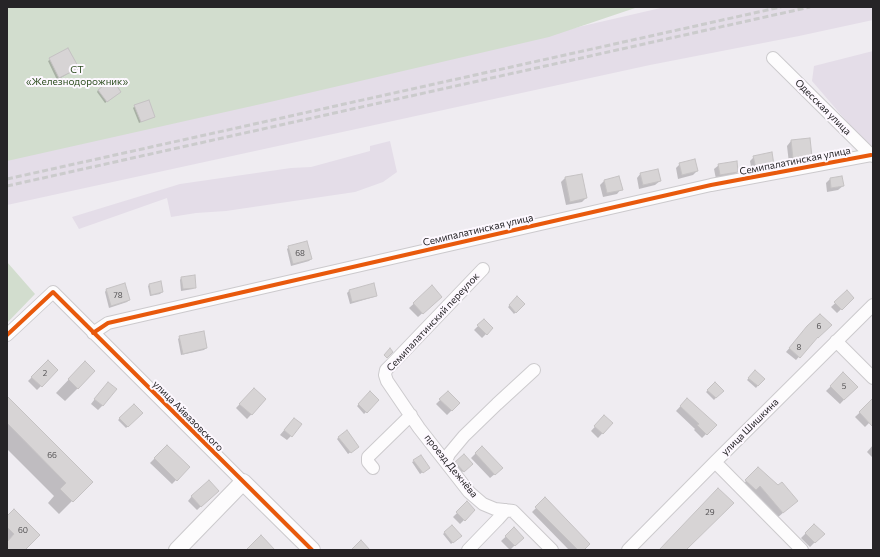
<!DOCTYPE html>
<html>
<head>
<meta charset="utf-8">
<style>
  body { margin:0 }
  #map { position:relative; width:880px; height:557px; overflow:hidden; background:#efecf1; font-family:Commissioner,sans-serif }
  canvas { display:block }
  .frame { position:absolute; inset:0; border:8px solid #262427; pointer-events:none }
</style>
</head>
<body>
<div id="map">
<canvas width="880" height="557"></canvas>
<div class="frame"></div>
</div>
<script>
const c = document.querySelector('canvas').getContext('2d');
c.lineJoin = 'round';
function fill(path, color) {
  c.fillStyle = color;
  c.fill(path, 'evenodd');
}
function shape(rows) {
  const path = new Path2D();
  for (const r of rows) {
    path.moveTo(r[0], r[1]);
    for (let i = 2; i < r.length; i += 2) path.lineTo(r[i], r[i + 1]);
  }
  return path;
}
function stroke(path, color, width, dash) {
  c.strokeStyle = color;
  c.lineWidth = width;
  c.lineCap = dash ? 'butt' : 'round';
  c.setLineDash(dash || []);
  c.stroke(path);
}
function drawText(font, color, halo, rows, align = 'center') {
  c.font = font + ' Commissioner,sans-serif';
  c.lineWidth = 4;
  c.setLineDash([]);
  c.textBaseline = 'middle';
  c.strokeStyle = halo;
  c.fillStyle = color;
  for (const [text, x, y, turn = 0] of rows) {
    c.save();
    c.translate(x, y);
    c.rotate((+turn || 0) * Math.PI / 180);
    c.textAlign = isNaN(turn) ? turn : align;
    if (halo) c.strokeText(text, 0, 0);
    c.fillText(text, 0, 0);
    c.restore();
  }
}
fill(shape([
  [665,7,873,7,873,20,799,36,650,65,7,205,7,159],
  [873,51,873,152,812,81,814,66],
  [390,141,397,172,383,182,355,192,226,211,196,213,171,217,167,198,79,229,72,217,180,184,291,168,311,167,370,151,370,146]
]), '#e4dde8');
fill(shape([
  [7,7,638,7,549,37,270,102,7,161],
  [7,262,35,294,7,323]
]), '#d2ddce');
fill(shape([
  [68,49,78,68,57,80,48,61],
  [98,90,120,92,105,103,97,92],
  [135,106,154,116,139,123,133,108],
  [809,139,811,156,807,161,789,163,787,146,791,141],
  [754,157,773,164,769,169,752,172,750,161],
  [680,164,697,171,693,175,678,179,676,168],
  [719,165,737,172,733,176,716,179,714,169],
  [641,173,660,181,655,185,639,189,637,178],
  [565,178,586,198,582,202,566,205,561,182],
  [619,178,621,189,617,194,603,197,600,185,604,181],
  [830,179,843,186,838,190,827,192,826,183],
  [289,247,311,259,309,261,291,266,287,249],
  [181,278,195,287,193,289,181,291,180,280],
  [149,285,162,292,160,294,150,296,148,286],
  [432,287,436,301,418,317,409,308],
  [106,290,129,300,127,302,109,308,105,292],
  [349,291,376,295,374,297,350,304,347,293],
  [847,292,853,298,837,313,831,307],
  [517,298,523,304,514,314,508,307],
  [484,320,492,328,482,338,474,330],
  [830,325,814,340,796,360,786,352,804,331],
  [180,337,206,348,204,350,181,355,178,339],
  [48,361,57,370,37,390,28,381],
  [755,371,763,379,756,388,747,380],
  [843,374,856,387,840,404,826,391],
  [72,376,78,388,65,401,56,393],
  [715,383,722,391,714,400,706,392],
  [104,387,103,405,98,410,91,404],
  [254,389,265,400,247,419,236,408],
  [448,392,459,403,447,415,436,404],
  [370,393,378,400,364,414,357,406],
  [687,399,715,425,702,438,694,430,695,429,676,411],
  [872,401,873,402,873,419,865,427,855,417],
  [7,404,91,482,59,514,48,503,54,496,7,449],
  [134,405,142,413,126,428,118,420],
  [604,417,612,423,598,438,591,431],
  [290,423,291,436,287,440,280,435],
  [339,437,356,448,348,454,337,439],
  [873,445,873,458,867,452],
  [167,446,189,467,172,484,150,463],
  [482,447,502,468,490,478,471,458],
  [464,455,471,464,461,473,454,464],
  [414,461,427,469,420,474,412,462],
  [753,474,791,506,777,518,753,491,749,495,740,487],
  [213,495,197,510,188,501,192,496],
  [545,499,583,550,569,550,532,512],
  [467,503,474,510,460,524,453,517],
  [7,518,23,550,7,550],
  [814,525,823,534,810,547,801,538],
  [452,526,460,536,451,544,443,534],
  [514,529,522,538,510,550,501,541]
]), '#0003');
const building = shape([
  [68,48,79,68,59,78,49,58,68,48],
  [112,79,121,92,107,102,98,90,112,79],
  [149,100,155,117,141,122,134,105,149,100],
  [810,138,812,157,793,159,791,140,810,138],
  [772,152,774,165,756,168,753,156,772,152],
  [695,159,698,171,682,175,679,163,695,159],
  [737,161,738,172,720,175,718,164,737,161],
  [658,169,661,181,643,185,640,173,658,169],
  [582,174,587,198,570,202,565,177,582,174],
  [619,176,623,190,607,193,604,180,619,176],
  [842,176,844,186,831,188,830,178,842,176],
  [307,241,312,259,293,264,288,246,307,241],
  [195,275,196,288,183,289,181,277,195,275],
  [161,281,163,292,151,295,149,284,161,281],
  [125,283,130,300,111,306,106,289,125,283],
  [374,283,377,296,352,302,349,290,374,283],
  [432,285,442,297,423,314,413,303,432,285],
  [847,290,854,298,842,310,834,302,847,290],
  [517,296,525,304,516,313,509,305,517,296],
  [820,314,832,325,818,338,818,337,800,358,789,348,807,326,820,314],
  [484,319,493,328,487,335,477,325,484,319],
  [204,331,207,348,183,354,179,336,204,331],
  [390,348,393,352,387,358,384,355,390,348],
  [48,360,58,370,42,387,31,377,48,360],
  [85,361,95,371,78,389,68,379,85,361],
  [755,370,765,379,758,386,748,378,755,370],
  [843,372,858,387,844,400,830,386,843,372],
  [108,382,117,389,103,406,94,399,108,382],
  [715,382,724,391,716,398,707,390,715,382],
  [254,388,266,399,252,415,239,404,254,388],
  [370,391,379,400,367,413,358,404,370,391],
  [448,391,460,403,452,411,439,399,448,391],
  [7,396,93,482,73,502,60,489,66,483,7,423,7,396],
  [687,398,717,425,707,435,697,425,699,424,680,406,687,398],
  [873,398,873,427,859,412,873,398],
  [134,404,143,413,128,427,119,418,134,404],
  [604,415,613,423,603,434,594,426,604,415],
  [294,418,302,424,292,437,284,430,294,418],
  [347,430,359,447,351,453,338,437,347,430],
  [167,445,190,467,177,481,154,458,167,445],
  [482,446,503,468,495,475,475,453,482,446],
  [464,454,473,464,464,472,455,462,464,454],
  [421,455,430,468,423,473,413,460,421,455],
  [758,467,778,485,782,482,798,501,783,513,760,486,756,490,745,480,758,467],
  [209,480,219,491,201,507,191,496,209,480],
  [718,488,734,503,686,550,659,550,718,488],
  [545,497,590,544,584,550,578,550,535,507,545,497],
  [467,501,475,510,465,521,456,512,467,501],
  [14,509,40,535,25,550,7,550,7,542,14,534,7,527,7,516,14,509],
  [814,524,825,534,815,543,805,533,814,524],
  [452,525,462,536,453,543,444,532,452,525],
  [514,527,524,538,515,546,505,536,514,527],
  [261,535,275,550,246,550,261,535],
  [361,540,370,550,351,550,361,540]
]);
fill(building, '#d7d4d5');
stroke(building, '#c5c2c3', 1);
const street = shape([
  [773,58,871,155,873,156],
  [483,269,391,365,386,370,385,375,387,381,419,428,469,492,483,504,495,509,513,511,552,550],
  [93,333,108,323,711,185,871,155],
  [7,335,53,292,243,482],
  [836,341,873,378],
  [446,461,449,454,464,436,497,404,534,370],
  [715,462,802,550],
  [373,468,368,462,368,457,411,415],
  [468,550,498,519,506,510],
  [628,550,715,462,873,305]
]);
const secondary = shape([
  [177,550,243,482,312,550]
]);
stroke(street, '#cccacd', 14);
stroke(secondary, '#cccacd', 18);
stroke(street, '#fdfcfd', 12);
stroke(secondary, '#fdfcfd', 16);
stroke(shape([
  [7,179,781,7],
  [7,186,810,7]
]), '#cbcbcc', 3, [6, 3]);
stroke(shape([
  [93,333,108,323,711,185,871,155],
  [7,335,53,292,312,550]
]), '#e8590c', 4);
drawText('8px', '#525052', null, [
  ["68",300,253],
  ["78",118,295],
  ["6",819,326],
  ["8",799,347],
  ["2",45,373],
  ["5",844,386],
  ["66",52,455],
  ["29",710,512],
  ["60",23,530]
]);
drawText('10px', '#2e4e21', '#fdf8ff', [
  ["СТ",77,70],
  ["«Железнодорожник»",77,82]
]);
drawText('10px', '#262427', '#fdf8ff', [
  ["Одесская улица",823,107,45],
  ["Семипалатинская улица",795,161,-11],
  ["Семипалатинская улица",478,230,-13],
  ["Семипалатинский переулок",433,322,-47],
  ["улица Айвазовского",188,416,45],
  ["улица Шишкина",750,427,-45],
  ["проезд Дежнёва",451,466,51]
]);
</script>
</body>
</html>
